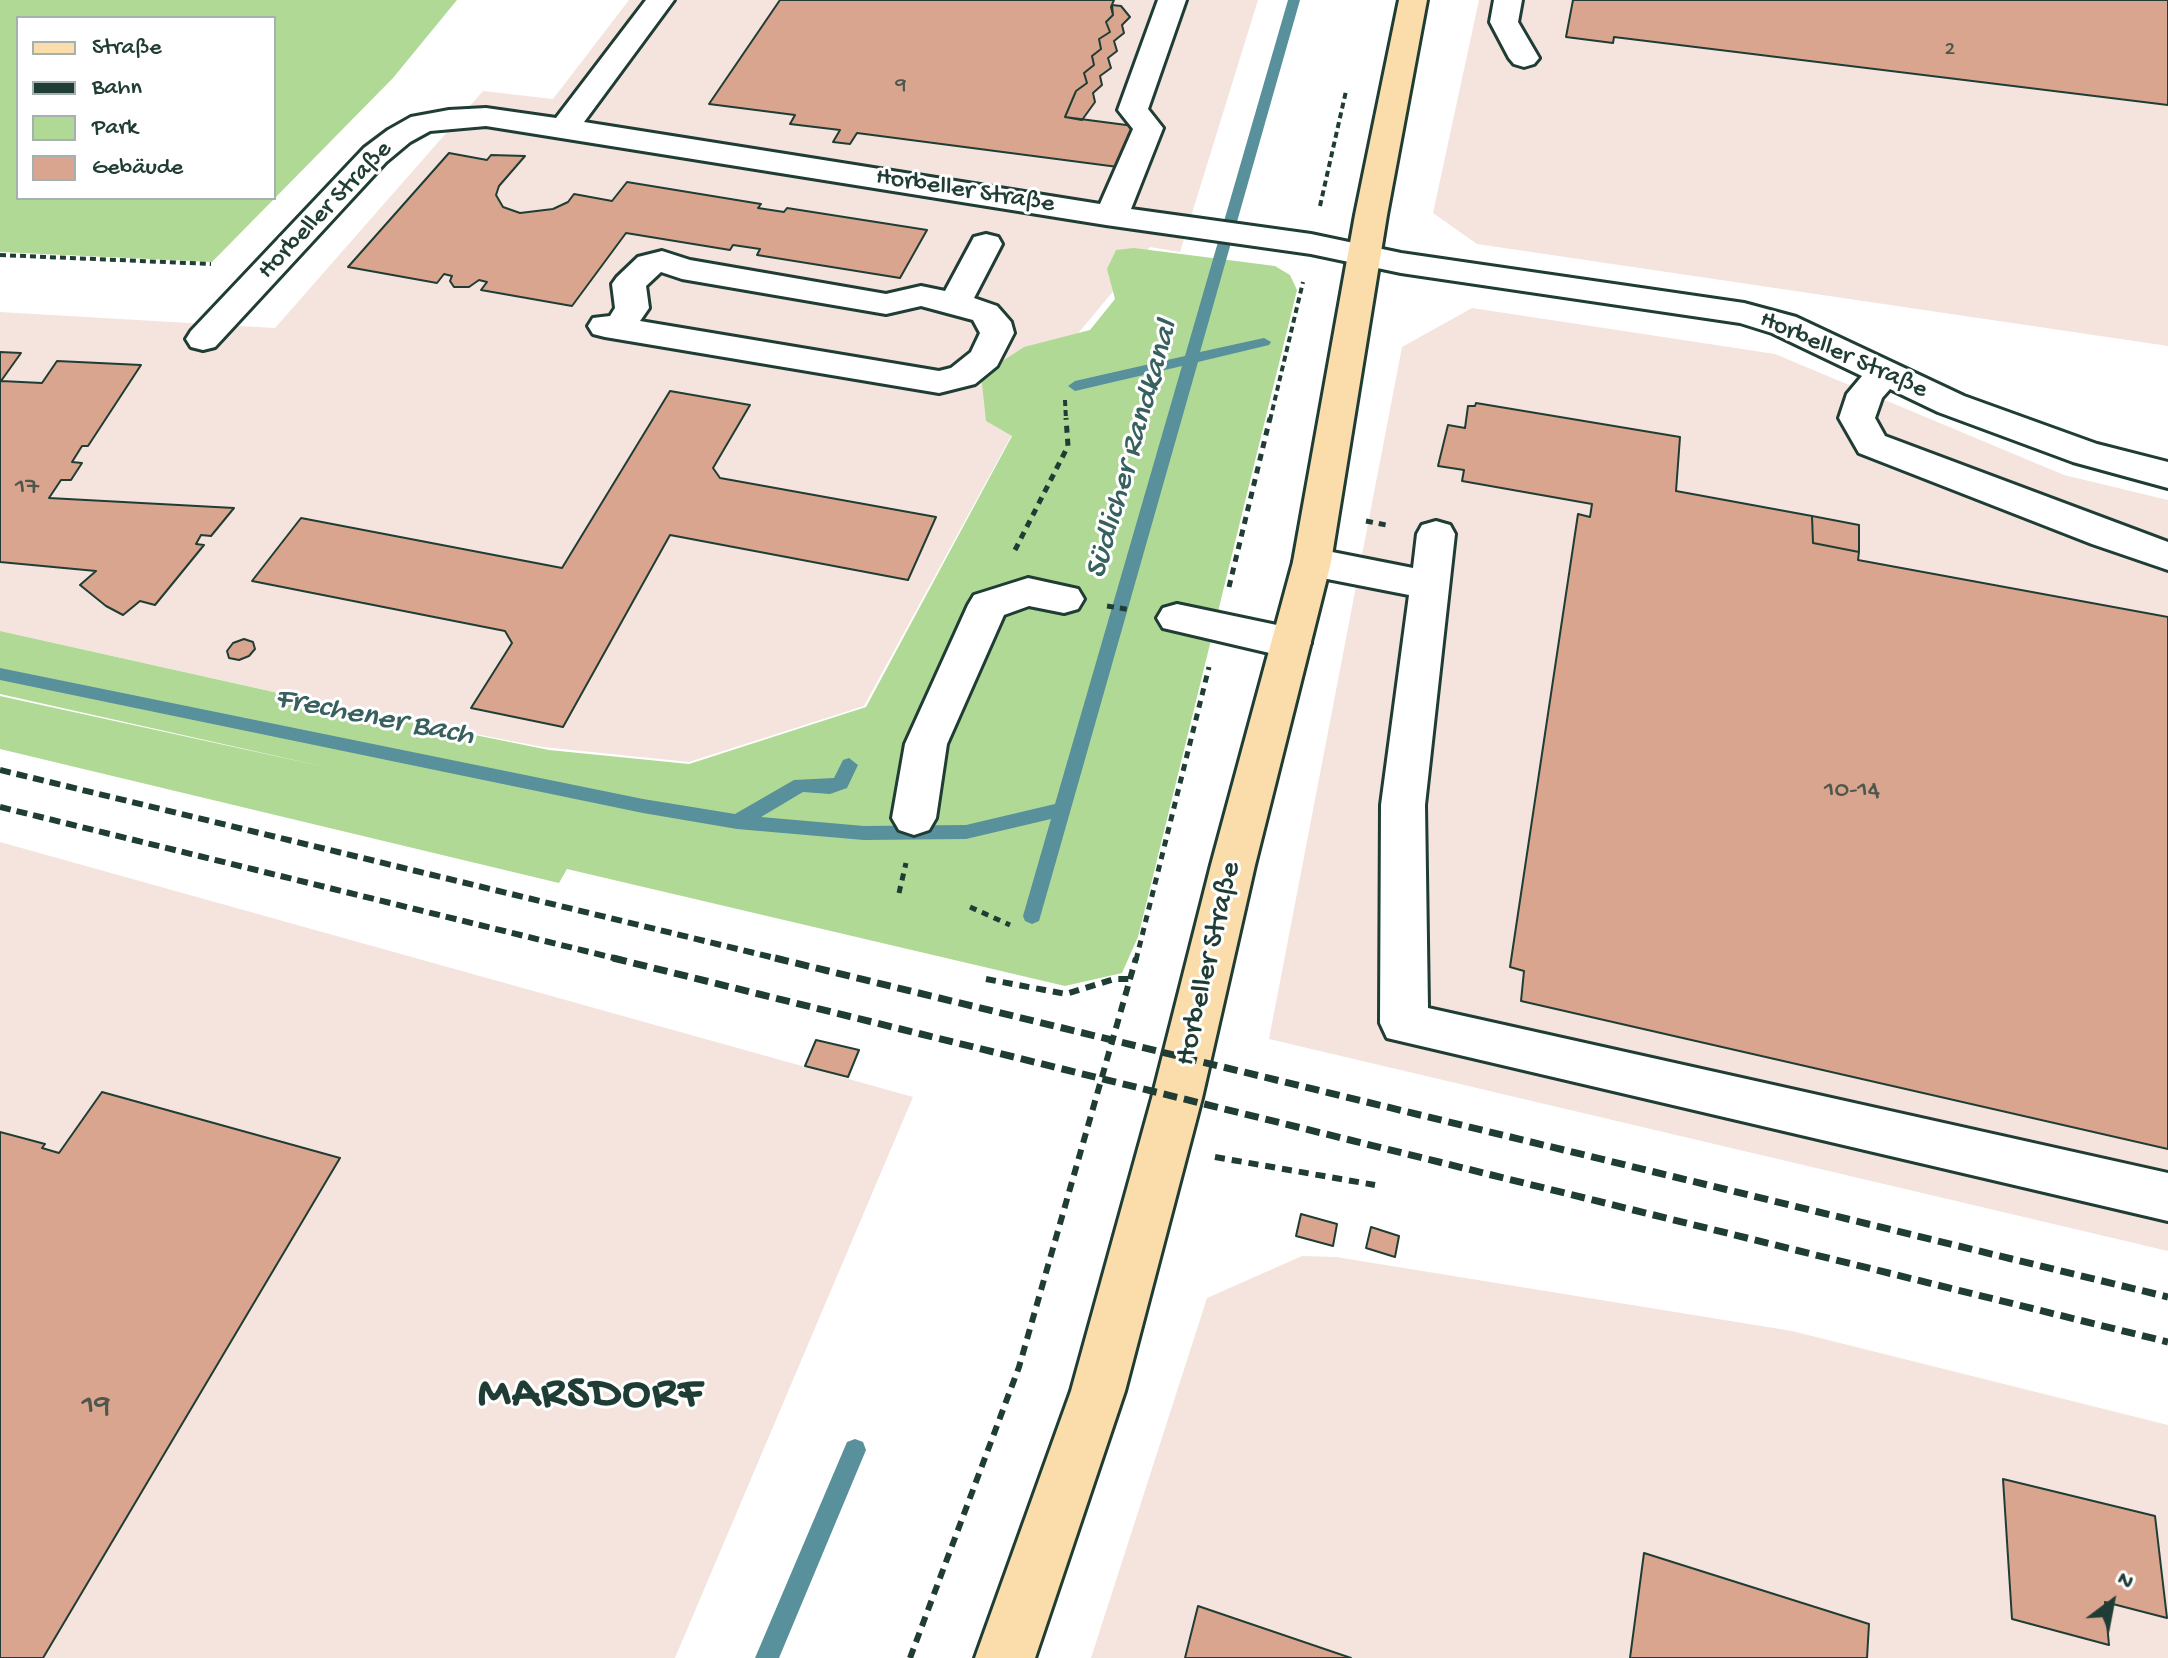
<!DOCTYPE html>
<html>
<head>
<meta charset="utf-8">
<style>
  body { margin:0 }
  #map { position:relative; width:2168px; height:1658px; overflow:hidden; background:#fff; font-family:"Gochi Hand",sans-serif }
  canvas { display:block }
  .legend { position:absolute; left:16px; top:16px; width:260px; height:184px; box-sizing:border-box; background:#fff; border:2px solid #a5b1ae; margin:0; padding:10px 14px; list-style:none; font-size:24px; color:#1f3d34 }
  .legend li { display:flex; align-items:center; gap:16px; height:40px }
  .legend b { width:40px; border:2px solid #a5b1ae }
  .north { position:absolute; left:2072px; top:1562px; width:80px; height:80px; -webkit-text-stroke:6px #fff; paint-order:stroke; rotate:32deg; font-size:22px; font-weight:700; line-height:32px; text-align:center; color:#1f3d34 }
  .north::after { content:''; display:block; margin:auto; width:28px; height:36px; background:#1f3d34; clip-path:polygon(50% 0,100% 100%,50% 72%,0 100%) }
</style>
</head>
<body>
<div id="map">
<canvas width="2168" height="1658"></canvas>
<ul class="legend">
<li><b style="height:10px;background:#fbddab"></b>Straße</li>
<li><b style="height:10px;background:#1f3d34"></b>Bahn</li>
<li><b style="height:22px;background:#b0d996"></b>Park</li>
<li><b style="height:22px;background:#daa58f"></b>Gebäude</li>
</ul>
<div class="north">N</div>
</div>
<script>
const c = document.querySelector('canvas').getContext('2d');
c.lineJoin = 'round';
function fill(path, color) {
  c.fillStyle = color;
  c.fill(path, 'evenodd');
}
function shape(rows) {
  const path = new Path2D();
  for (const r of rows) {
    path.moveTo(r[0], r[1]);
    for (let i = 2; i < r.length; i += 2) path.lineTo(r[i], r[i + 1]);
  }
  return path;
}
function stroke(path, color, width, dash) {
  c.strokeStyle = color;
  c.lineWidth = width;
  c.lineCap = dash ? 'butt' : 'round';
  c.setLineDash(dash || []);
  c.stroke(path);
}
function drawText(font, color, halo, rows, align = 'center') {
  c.font = font + ' "Gochi Hand",sans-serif';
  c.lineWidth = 6;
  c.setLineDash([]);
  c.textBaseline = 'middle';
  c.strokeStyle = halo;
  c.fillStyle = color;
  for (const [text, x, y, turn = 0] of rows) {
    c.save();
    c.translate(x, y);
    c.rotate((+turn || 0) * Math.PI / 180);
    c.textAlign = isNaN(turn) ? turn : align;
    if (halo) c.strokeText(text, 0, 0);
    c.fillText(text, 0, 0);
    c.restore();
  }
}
fill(shape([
  [629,0,1258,0,1180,252,1150,247,1046,372,864,706,689,762,543,747,387,717,0,631,0,312,275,328,483,91,553,99],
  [1479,0,2168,0,2168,346,1477,244,1433,213],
  [1472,308,1775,354,2064,475,2168,500,2168,1251,1269,1039,1402,347],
  [0,842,913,1097,675,1658,0,1658],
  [1302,1256,1336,1257,1792,1331,2168,1425,2168,1658,1091,1658,1207,1298]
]), '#f4e4dd');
fill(shape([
  [0,0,457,0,393,78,212,262,0,252],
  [18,18,274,18,274,198,18,198],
  [1134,248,1275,266,1290,275,1297,290,1138,937,1122,973,1065,986,567,869,559,883,0,749,0,696,330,768,0,694,0,631,386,717,549,750,689,764,866,707,1012,436,986,421,981,375,1024,347,1090,330,1115,299,1107,269,1116,250]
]), '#b0d996');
fill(shape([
  [1288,0,1300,0,1200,352,1264,338,1271,342,1269,345,1198,362,1039,921,1032,924,1025,921,1023,916,1051,819,966,839,864,840,737,829,643,813,0,680,0,668,643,799,735,814,794,780,834,778,843,760,849,758,858,765,847,788,830,794,803,792,761,817,864,826,966,825,1055,804,1182,366,1075,391,1068,386,1075,381,1185,356,1288,0],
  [855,1439,863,1442,866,1450,779,1658,755,1658,847,1442,855,1439]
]), '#58909b');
const building = shape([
  [780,0,1114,0,1111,7,1113,15,1106,22,1110,32,1099,39,1101,49,1092,56,1094,65,1084,73,1087,83,1076,91,1065,117,1134,126,1118,167,857,133,850,144,833,142,840,130,790,124,795,115,709,104,780,0],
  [1573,0,2168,0,2168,105,1614,37,1613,43,1566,37,1573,0],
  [1112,5,1121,6,1130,17,1122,25,1124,33,1114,41,1117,51,1108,58,1111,68,1100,76,1102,85,1093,93,1095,102,1082,120,1065,117,1076,91,1087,83,1084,73,1094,65,1092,56,1101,49,1099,39,1110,32,1106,22,1113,15,1112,5],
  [449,153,487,160,491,155,525,156,499,186,496,195,503,207,520,213,553,209,568,202,574,194,612,201,627,182,761,204,758,208,784,212,787,208,927,230,900,278,757,255,760,249,733,245,730,250,626,233,572,306,481,290,487,282,479,280,469,287,454,287,450,281,452,276,444,274,437,283,348,267,449,153],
  [0,352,21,353,1,381,42,383,57,361,141,365,88,446,82,446,72,462,82,463,71,480,61,480,49,498,234,508,211,536,201,535,196,544,204,545,155,605,140,601,123,615,106,606,80,585,96,571,0,562,0,352],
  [670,391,750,405,713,468,720,478,936,517,908,580,670,535,563,727,471,708,512,643,505,631,252,581,301,518,562,568,670,391],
  [1476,403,1680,437,1676,491,1812,516,1813,543,1859,552,1858,560,2168,617,2168,1149,1521,1001,1524,971,1510,967,1578,514,1590,517,1592,504,1462,481,1464,470,1438,466,1448,425,1465,428,1468,406,1475,406,1476,403],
  [1812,516,1859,525,1859,552,1813,543,1812,516],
  [244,639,253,642,255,649,249,656,239,660,229,658,227,651,233,643,244,639],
  [816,1040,859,1050,848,1077,805,1066,816,1040],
  [102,1092,340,1158,43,1658,0,1658,0,1132,45,1144,42,1148,59,1153,102,1092],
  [1301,1214,1337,1224,1333,1246,1296,1236,1301,1214],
  [1371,1227,1399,1236,1395,1257,1366,1248,1371,1227],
  [2003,1479,2155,1516,2167,1618,2105,1602,2109,1645,2012,1619,2003,1479],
  [1644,1553,1869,1624,1867,1658,1630,1658,1644,1553],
  [1198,1606,1351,1658,1185,1658,1198,1606]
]);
fill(building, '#daa58f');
stroke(building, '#1f3d34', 2);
const minor = shape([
  [646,0,674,0,584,122,1100,204,1133,129,1118,110,1158,0,1186,0,1148,109,1163,128,1131,209,1311,234,1401,253,1744,303,1796,317,1964,396,2097,444,2168,462,2168,488,2073,462,1938,412,1890,389,1882,398,1875,418,1885,436,2168,542,2168,570,2092,544,1859,453,1839,418,1847,394,1862,376,1772,333,1740,323,1401,273,1311,254,1106,225,486,126,430,131,410,142,386,162,215,347,203,350,191,347,186,339,191,331,364,148,388,130,411,117,449,110,486,108,556,118,646,0],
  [1494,0,1522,0,1518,22,1539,58,1534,64,1524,67,1514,64,1509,58,1490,22,1494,0],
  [986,234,998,237,1002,244,974,298,997,306,1011,322,1014,333,997,366,975,384,939,393,605,337,593,334,588,326,593,318,610,316,615,308,612,284,617,277,638,257,662,251,690,260,886,294,921,286,945,291,974,237,986,234],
  [661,272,682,279,886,314,921,306,973,320,980,333,971,352,951,368,939,371,640,321,649,308,646,286,661,272],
  [1436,521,1450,525,1455,534,1425,805,1428,1008,2168,1173,2168,1221,1387,1038,1380,1023,1381,805,1409,595,1312,576,1298,572,1293,562,1298,552,1312,548,1413,568,1417,534,1422,525,1436,521],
  [1028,578,1078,589,1084,599,1078,609,1064,613,1029,606,1004,615,947,744,936,818,929,830,914,835,899,830,892,818,905,744,968,605,974,595,1028,578],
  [1177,604,1291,628,1305,633,1311,643,1305,653,1291,658,1163,628,1157,618,1163,608,1177,604]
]);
const major = shape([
  [1399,0,1427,0,1387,215,1331,562,1255,865,1202,1098,1125,1391,1035,1658,975,1658,1071,1391,1152,1098,1211,865,1293,562,1355,215,1399,0]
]);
stroke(minor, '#1f3d34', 6);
stroke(major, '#1f3d34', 6);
stroke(shape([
  [1320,206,1346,91],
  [0,255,211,264],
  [1065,400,1066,420],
  [1270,420,1303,282]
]), '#1f3d34', 4, [6, 4]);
stroke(shape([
  [1366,521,1391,526],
  [1015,550,1068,446,1066,418],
  [1229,587,1270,418],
  [1107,606,1132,610],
  [899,893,906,863],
  [970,907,1010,925],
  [1136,960,1209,667]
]), '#1f3d34', 5, [7, 6]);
stroke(shape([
  [986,979,1066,994,1114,979,1131,979],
  [1215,1157,1375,1185],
  [910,1658,1019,1367,1136,958]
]), '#1f3d34', 6, [10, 7]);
fill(minor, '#fff');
fill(major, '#fbddab');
stroke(shape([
  [0,770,783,960],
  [0,807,622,960]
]), '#1f3d34', 6, [11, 6]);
stroke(shape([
  [613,958,2168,1342],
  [775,958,2168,1297]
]), '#1f3d34', 7, [14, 7]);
drawText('22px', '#4e574b', null, [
  ["2",1950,51],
  ["9",901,87]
]);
drawText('26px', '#1f3d34', '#fff', [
  ["Horbeller Straße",965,192,9],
  ["Horbeller Straße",326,211,-46],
  ["Horbeller Straße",1843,356,24]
]);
drawText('26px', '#4e574b', null, [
  ["17",27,489],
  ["10-14",1852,792]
]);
drawText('30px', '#1f3d34', '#fff', [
  ["Horbeller Straße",1210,964,-77]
]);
drawText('italic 32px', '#37605f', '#fff', [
  ["Südlicher Randkanal",1134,450,-74],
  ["Frechener Bach",374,719,11]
]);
drawText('32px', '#4e574b', null, [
  ["19",96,1408]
]);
c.letterSpacing = '2px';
drawText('bold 46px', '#1f3d34', '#fff', [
  ["MARSDORF",591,1397]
]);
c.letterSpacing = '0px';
</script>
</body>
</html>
